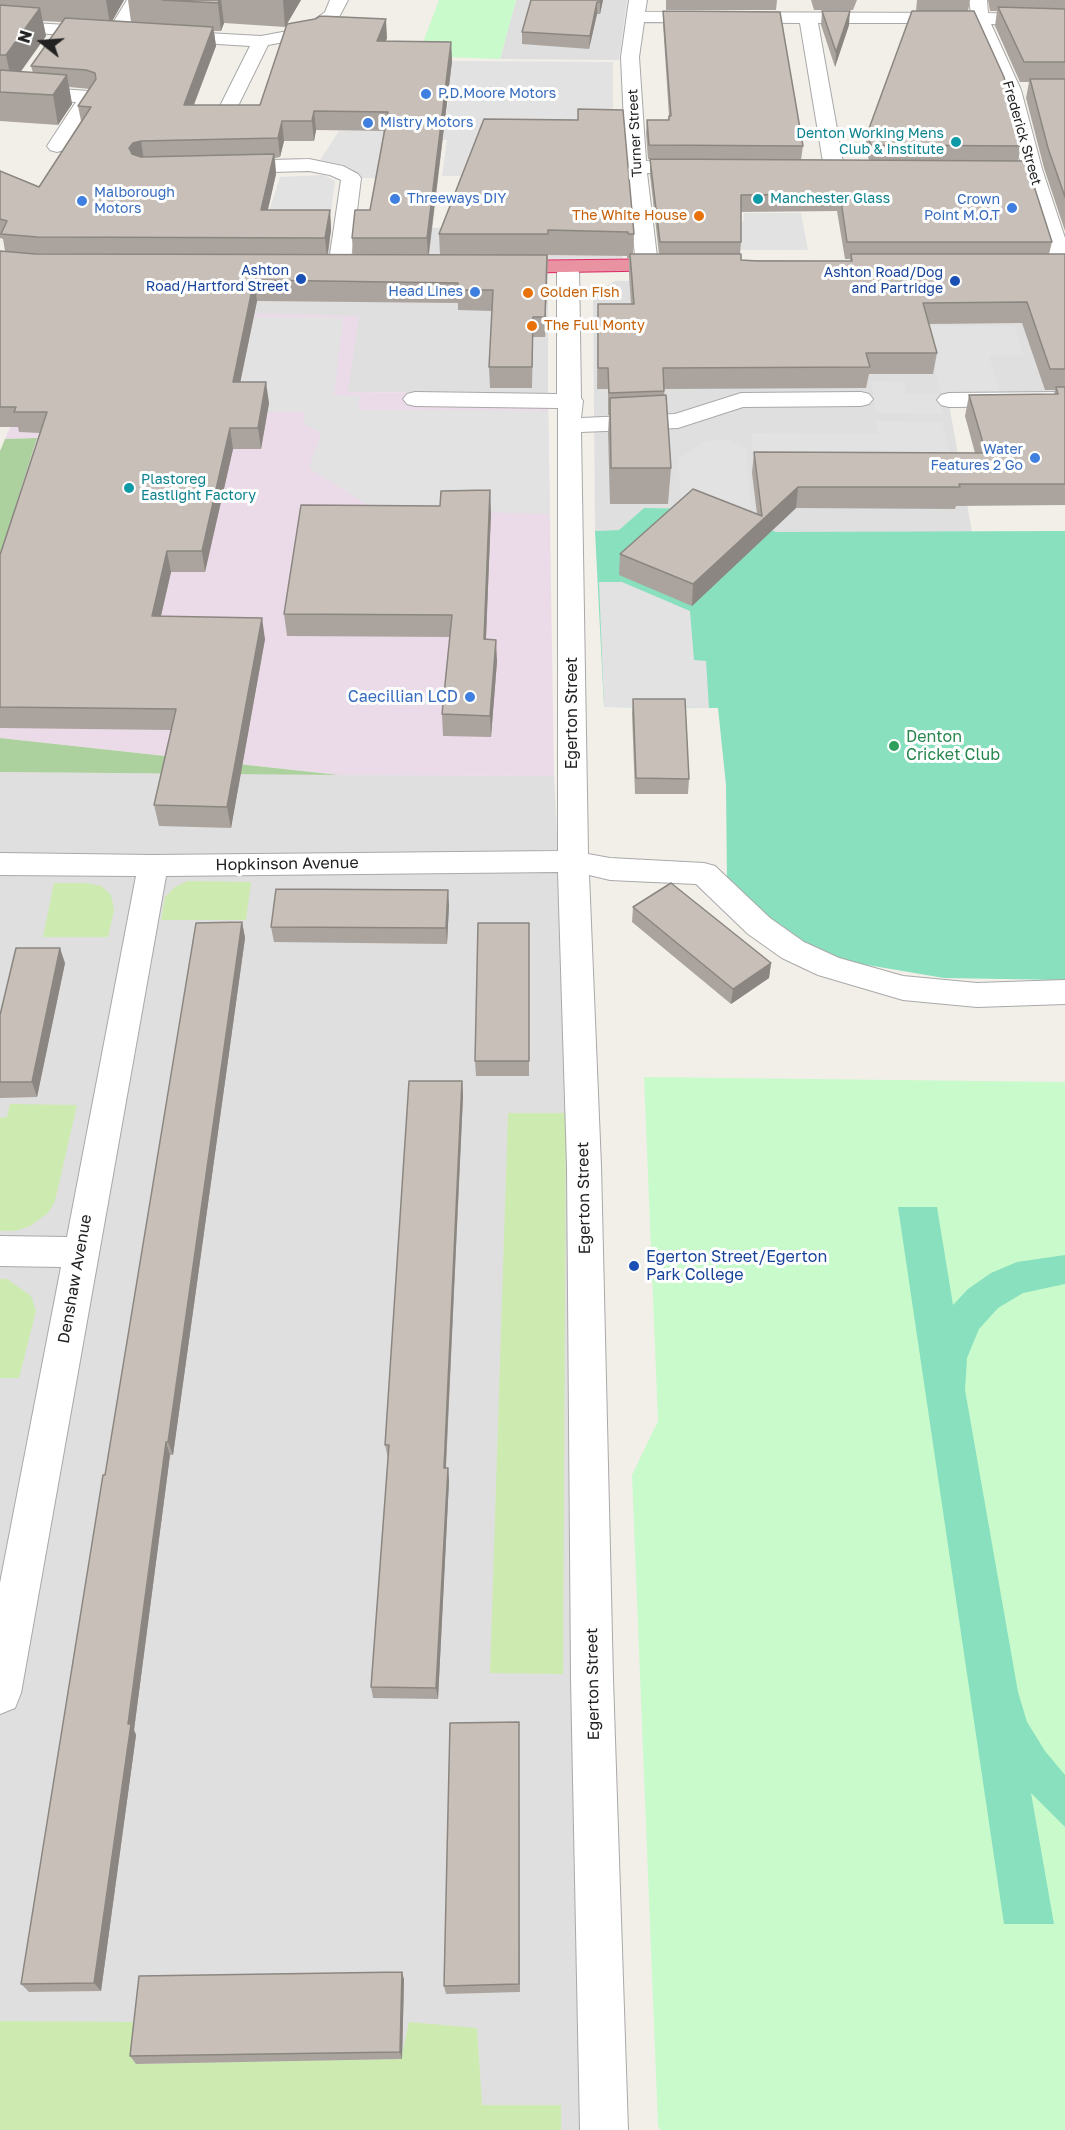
<!DOCTYPE html>
<html>
<head>
<meta charset="utf-8">
<style>
  body { margin:0 }
  #map { position:relative; width:1065px; height:2130px; overflow:hidden; background:#f2efe9; font-family:"Golos Text",sans-serif }
  canvas { display:block }
  .north { position:absolute; left:12px; top:12px; width:60px; height:60px; -webkit-text-stroke:4px #fff; paint-order:stroke; rotate:287deg; font-size:16px; font-weight:700; line-height:24px; text-align:center; color:#222 }
  .north::after { content:''; display:block; margin:auto; width:21px; height:27px; background:#222; clip-path:polygon(50% 0,100% 100%,50% 72%,0 100%) }
</style>
</head>
<body>
<div id="map">
<canvas width="1065" height="2130"></canvas>
<div class="north">N</div>
</div>
<script>
const c = document.querySelector('canvas').getContext('2d');
c.lineJoin = 'round';
function fill(path, color) {
  c.fillStyle = color;
  c.fill(path, 'evenodd');
}
function shape(rows) {
  const path = new Path2D();
  for (const r of rows) {
    path.moveTo(r[0], r[1]);
    for (let i = 2; i < r.length; i += 2) path.lineTo(r[i], r[i + 1]);
  }
  return path;
}
function stroke(path, color, width, dash) {
  c.strokeStyle = color;
  c.lineWidth = width;
  c.lineCap = dash ? 'butt' : 'round';
  c.setLineDash(dash || []);
  c.stroke(path);
}
function drawText(font, color, halo, rows, align = 'center') {
  c.font = font + ' "Golos Text",sans-serif';
  c.lineWidth = 6;
  c.setLineDash([]);
  c.textBaseline = 'middle';
  c.strokeStyle = halo;
  c.fillStyle = color;
  for (const [text, x, y, turn = 0] of rows) {
    c.save();
    c.translate(x, y);
    c.rotate((+turn || 0) * Math.PI / 180);
    c.textAlign = isNaN(turn) ? turn : align;
    if (halo) c.strokeText(text, 0, 0);
    c.fillText(text, 0, 0);
    c.restore();
  }
}
fill(shape([
  [516,0,627,0,619,60,500,59],
  [360,227,623,230,623,258,548,259,548,394,348,392,240,313,252,277],
  [1065,277,1065,392,947,393,972,532,776,532,721,509,644,508,619,530,595,531,593,293,615,281],
  [0,772,554,776,584,1354,589,2130,0,2130]
]), '#e0dfdf');
fill(shape([
  [75,275,241,313,359,316,348,392,548,394,554,776,339,775,0,738,0,555,37,438,5,439]
]), '#ebdbe8');
fill(shape([
  [188,881,251,882,246,920,161,920,165,897,175,887],
  [54,883,86,883,101,886,111,895,114,910,108,937,43,937],
  [10,1104,77,1105,55,1201,48,1213,30,1226,15,1231,0,1231,0,1118,7,1117],
  [508,1113,566,1113,563,1674,490,1673],
  [0,1279,7,1279,31,1296,36,1311,19,1378,0,1378],
  [0,2021,136,2022,137,2064,401,2059,409,2022,477,2028,482,2105,561,2105,561,2130,0,2130]
]), '#cdebb0');
fill(shape([
  [37,438,0,555,0,451,5,439],
  [0,738,339,775,0,772]
]), '#add19e');
fill(shape([
  [439,0,516,0,500,59,418,56],
  [644,1077,1065,1082,1065,2130,660,2130,658,2125,632,1475,658,1421]
]), '#c8facc');
fill(shape([
  [644,508,721,509,776,532,1065,531,1065,980,944,978,838,960,799,944,727,884,726,785,718,708,604,707,595,531,619,530],
  [898,1207,937,1207,953,1305,968,1289,991,1273,1017,1262,1065,1255,1065,1284,1023,1293,998,1308,979,1329,967,1358,965,1390,1018,1692,1027,1722,1045,1751,1065,1775,1065,1827,1031,1793,1054,1924,1004,1924]
]), '#88e0be');
fill(shape([
  [452,61,613,62,613,133,482,176,442,176,447,140,430,140,432,122,445,122,449,97,438,97],
  [339,131,389,131,380,178,357,178,352,169,342,164,320,160],
  [324,175,335,181,329,227,264,227,280,177],
  [744,213,801,213,808,250,663,250,734,222,743,222],
  [253,317,343,318,334,395,360,396,358,410,548,411,550,514,374,509,309,468,321,433,304,424,305,412,267,412,269,403,236,403],
  [924,326,1014,326,1024,355,989,356,1000,392,941,392],
  [871,381,904,382,906,394,938,394,943,414,876,413],
  [876,421,942,422,953,463,754,462,751,433,878,434],
  [729,440,746,448,751,509,682,509,678,460,704,441],
  [599,582,622,582,690,611,694,660,706,661,709,708,604,707]
]), '#e2e2e2');
const minor = shape([
  [127,0,145,0,122,37,116,38,108,34,100,37,0,31,0,21,100,27,108,31,127,0],
  [330,0,348,0,338,19,316,36,268,45,238,106,236,110,229,112,222,110,220,106,250,46,170,41,164,40,161,36,164,32,170,31,261,36,304,28,325,12,330,0],
  [629,0,647,0,645,12,971,13,969,0,987,0,988,13,1065,16,1065,26,991,24,1021,90,1042,169,1065,238,1065,273,1056,272,1053,267,1022,169,1003,90,973,23,818,23,844,168,841,172,834,174,827,172,824,168,800,23,644,22,639,57,646,161,694,162,701,164,704,168,701,172,694,174,647,173,658,265,655,270,647,271,639,270,636,265,626,167,621,57,629,0],
  [0,85,89,91,96,93,98,97,64,150,57,152,50,150,47,146,76,102,0,97,0,85],
  [309,159,343,166,358,174,361,178,350,268,347,273,339,274,331,273,328,268,341,180,330,175,309,171,232,173,225,171,222,167,225,163,232,161,309,159],
  [568,261,576,262,579,267,581,398,583,401,581,418,675,414,741,393,861,392,869,394,873,399,869,404,861,406,743,407,678,428,581,432,588,854,610,858,704,863,715,866,770,918,804,942,839,958,903,976,977,983,1065,980,1065,1004,977,1007,903,1000,818,975,782,958,748,934,696,884,610,880,589,875,601,1166,613,1679,628,2130,580,2130,571,1679,567,1166,558,872,166,876,21,1693,15,1708,0,1714,0,1583,61,1267,0,1266,0,1236,67,1237,136,876,0,875,0,853,153,855,558,851,558,408,415,406,407,404,403,399,407,394,415,392,557,394,557,267,560,262,568,261],
  [1065,392,1065,406,949,407,941,405,937,400,941,395,949,393,1065,392]
]);
const highway = shape([
  [673,259,681,260,684,265,681,270,503,273,495,272,492,267,495,262,503,261,673,259]
]);
stroke(minor, '#a9a9a9', 2);
stroke(highway, '#dc2a67', 2);
fill(minor, '#fff');
fill(highway, '#e892a2');
fill(shape([
  [0,0,124,0,112,21,131,22,128,0,301,0,287,24,387,38,386,41,451,42,452,61,429,255,440,255,439,234,484,119,634,234,633,254,659,254,650,175,650,159,1026,161,1052,242,1049,254,1065,254,1065,505,956,506,955,509,796,508,692,606,619,575,620,554,757,514,752,473,754,452,975,453,965,416,969,395,1054,394,1055,390,1045,390,1022,323,929,324,937,353,933,374,869,374,866,388,664,389,671,468,668,504,610,504,608,433,609,415,608,415,608,389,597,389,598,304,631,304,629,275,629,258,627,258,627,256,548,255,545,337,533,337,532,388,490,388,489,367,492,311,458,310,458,303,257,301,240,382,269,403,261,449,233,449,205,572,171,572,161,616,265,639,231,828,159,826,154,805,171,730,0,728,0,555,40,433,19,432,18,427,0,427,0,251,5,251,3,239,0,238,0,171,39,187,81,121,78,106,90,89,69,87,72,104,58,125,0,121],
  [43,21,62,22,31,66,33,73,20,72,46,36],
  [224,23,285,27,287,25,260,105,194,105,216,46,214,31,221,31],
  [316,130,384,131,370,210,352,238,353,254,328,254,331,230,330,210,268,210,276,174,275,158,280,157,284,141,314,141],
  [837,211,845,259,850,259,850,261,741,260,740,254,741,242,741,212],
  [531,0,603,0,600,14,597,14,589,49,522,44,522,32],
  [666,0,777,0,776,10,666,10],
  [811,0,857,0,853,10,814,10],
  [917,0,970,0,968,11,916,11],
  [988,0,1065,0,1065,231,1044,168,1026,98,1029,82,1020,82,995,26,997,11,990,11],
  [663,11,803,146,801,160,648,159,646,133,647,120,668,120,669,116,663,24],
  [822,11,849,25,835,67,821,25],
  [867,134,1021,146,1018,161,869,160,865,149],
  [491,512,486,639,497,661,491,737,443,736,442,714,450,637,287,636,284,614],
  [633,699,689,779,688,794,635,794,632,714],
  [449,905,447,944,274,942,271,927],
  [633,907,771,963,769,978,731,1004,632,922],
  [242,922,245,938,173,1455,170,1455,134,1730,136,1735,101,1991,29,1992,21,1984,105,1475],
  [529,923,529,1076,476,1076,475,1061],
  [65,963,37,1097,0,1098,0,1015],
  [462,1081,463,1096,446,1468,448,1468,449,1481,438,1699,373,1698,371,1687,388,1458,385,1445],
  [519,1722,520,1992,446,1994,444,1986],
  [402,1972,404,1980,402,2059,136,2064,130,2056]
]), '#aba49e');
fill(shape([
  [106,0,124,0,110,25],
  [219,0,221,0,224,23,221,31,218,3],
  [283,0,301,0,285,27],
  [601,0,603,0,600,14,600,2],
  [597,2,597,14,589,49,590,36],
  [40,8,46,36,12,84,6,55],
  [850,11,849,25,835,67,836,52],
  [386,19,387,38,378,60,377,41],
  [213,27,216,46,186,125,184,105],
  [451,42,452,61,428,258,427,238],
  [67,75,72,104,58,125,53,95],
  [314,111,316,130,314,141,312,121],
  [282,121,284,141,280,157,278,138],
  [141,141,144,161,132,168,129,148,133,143],
  [274,154,276,174,263,230,261,210],
  [330,210,331,230,327,258,325,238],
  [547,255,547,275,545,337,545,317],
  [254,280,257,301,236,403,233,382],
  [266,382,269,403,261,449,258,428],
  [230,428,233,449,205,572,202,551],
  [798,487,796,508,692,606,693,584],
  [490,490,491,512,485,661,484,639],
  [167,551,171,572,156,637,152,616],
  [262,618,265,639,231,828,227,807],
  [496,640,497,661,491,737,490,716],
  [448,890,449,905,447,944,446,928],
  [242,922,245,938,173,1455,168,1442],
  [60,948,65,963,37,1097,32,1082],
  [771,963,769,978,731,1004,733,989],
  [462,1081,463,1096,445,1481,444,1468],
  [166,1442,170,1455,134,1730,136,1735,101,1991,94,1983],
  [448,1468,449,1481,438,1699,436,1688],
  [402,1972,404,1980,402,2059,400,2052]
]), '#8b8681');
const building = shape([
  [162,0,219,0,218,3,162,0],
  [531,0,601,0,600,2,597,2,590,36,522,32,531,0],
  [0,5,40,8,6,55,0,55,0,5],
  [998,7,1065,9,1065,62,1024,62,998,7],
  [663,11,780,12,803,146,649,145,647,120,669,120,669,116,671,116,663,11],
  [822,11,850,11,836,52,822,11],
  [912,11,974,11,1004,77,1021,146,871,145,867,134,912,11],
  [320,16,386,19,377,41,451,42,427,238,352,238,355,210,370,210,388,112,314,111,312,121,282,121,278,138,141,141,133,143,129,148,132,154,141,157,274,154,261,210,330,210,325,238,37,237,1,234,7,221,0,219,0,171,39,187,91,107,78,106,96,79,95,73,86,70,31,66,65,18,213,27,184,105,260,105,287,24,315,19,320,16],
  [0,70,67,75,53,95,0,92,0,70],
  [1030,79,1065,79,1065,197,1048,148,1030,79],
  [578,109,623,110,634,234,628,234,628,232,548,230,548,234,439,234,484,119,578,120,578,109],
  [650,159,1026,161,1052,242,847,242,840,194,741,195,741,242,660,242,650,159],
  [0,251,36,254,547,255,545,317,533,317,532,367,489,367,493,290,457,290,458,283,254,280,233,382,266,382,258,428,230,428,202,551,167,551,152,616,262,618,227,807,154,805,176,709,0,707,0,555,47,412,14,412,16,407,0,407,0,251],
  [630,254,741,254,741,260,757,261,852,261,851,254,1065,254,1065,369,1050,369,1027,302,923,303,937,353,866,353,870,367,663,368,664,391,609,393,608,368,598,368,598,304,634,304,630,254],
  [1056,387,1065,387,1065,484,959,484,960,487,798,487,693,584,620,554,693,489,762,516,754,452,986,453,969,395,1058,394,1056,387],
  [666,395,671,468,611,468,610,398,666,395],
  [490,490,484,639,496,640,490,716,442,714,452,615,284,614,301,505,440,506,441,491,490,490],
  [633,699,685,699,689,779,636,778,633,699],
  [671,883,771,963,733,989,633,907,671,883],
  [276,889,448,890,446,928,271,927,276,889],
  [242,922,168,1442,166,1442,128,1724,131,1724,94,1983,21,1984,103,1475,105,1475,196,923,242,922],
  [478,923,529,923,529,1061,475,1061,478,923],
  [16,948,60,948,32,1082,0,1082,0,1015,16,948],
  [409,1081,462,1081,444,1468,448,1468,436,1688,371,1687,389,1445,385,1445,409,1081],
  [519,1722,519,1984,444,1986,450,1723,519,1722],
  [402,1972,400,2052,130,2056,139,1976,402,1972]
]);
fill(building, '#c7bfb8');
stroke(building, '#8b8681', 1.5);
for (const [x, y, r, color] of [
  [426,94,6,"#3f7fe0"],
  [368,123,6,"#3f7fe0"],
  [956,142,6,"#0f9aa8"],
  [395,199,6,"#3f7fe0"],
  [758,199,6,"#0f9aa8"],
  [82,201,6,"#3f7fe0"],
  [1012,208,6,"#3f7fe0"],
  [699,216,6,"#e8710a"],
  [301,279,6,"#1a4fb4"],
  [955,281,6,"#1a4fb4"],
  [475,292,6,"#3f7fe0"],
  [528,293,6,"#e8710a"],
  [532,326,6,"#e8710a"],
  [1035,458,6,"#3f7fe0"],
  [129,488,6,"#0f9aa8"],
  [470,697,6,"#3f7fe0"],
  [894,746,6,"#2e9e5b"],
  [634,1266,6,"#1a4fb4"]
]) {
  const dot = new Path2D();
  dot.arc(x, y, r, 0, 2 * Math.PI);
  c.fillStyle = color;
  c.fill(dot);
  stroke(dot, '#fff', 2);
}
drawText('14px', '#366cbe', '#fff', [
  ["P.D.Moore Motors",438,94],
  ["Mistry Motors",380,123],
  ["Malborough",94,193],
  ["Motors",94,209],
  ["Threeways DIY",407,199],
  ["Crown",1000,200,"right"],
  ["Point M.O.T",1000,216,"right"],
  ["Head Lines",463,292,"right"],
  ["Water",1023,450,"right"],
  ["Features 2 Go",1023,466,"right"]
], 'left');
drawText('14px', '#222', '#fff', [
  ["Turner Street",635,133,-93],
  ["Frederick Street",1022,133,74]
]);
drawText('14px', '#0d838f', '#fff', [
  ["Denton Working Mens",944,134,"right"],
  ["Club & Institute",944,150,"right"],
  ["Manchester Glass",770,199],
  ["Plastoreg",141,480],
  ["Eastlight Factory",141,496]
], 'left');
drawText('14px', '#c56008', '#fff', [
  ["The White House",687,216,"right"],
  ["Golden Fish",540,293],
  ["The Full Monty",544,326]
], 'left');
drawText('14px', '#164399', '#fff', [
  ["Ashton",289,271],
  ["Road/Hartford Street",289,287],
  ["Ashton Road/Dog",943,273],
  ["and Partridge",943,289]
], 'right');
drawText('16px', '#366cbe', '#fff', [
  ["Caecillian LCD",458,697]
], 'right');
drawText('16px', '#222', '#fff', [
  ["Egerton Street",572,713,-90],
  ["Hopkinson Avenue",287,864,-1],
  ["Egerton Street",584,1198,-91],
  ["Denshaw Avenue",75,1279,-80],
  ["Egerton Street",593,1684,-91]
]);
drawText('16px', '#27864d', '#fff', [
  ["Denton",906,737],
  ["Cricket Club",906,755]
], 'left');
drawText('16px', '#164399', '#fff', [
  ["Egerton Street/Egerton",646,1257],
  ["Park College",646,1275]
], 'left');
</script>
</body>
</html>
